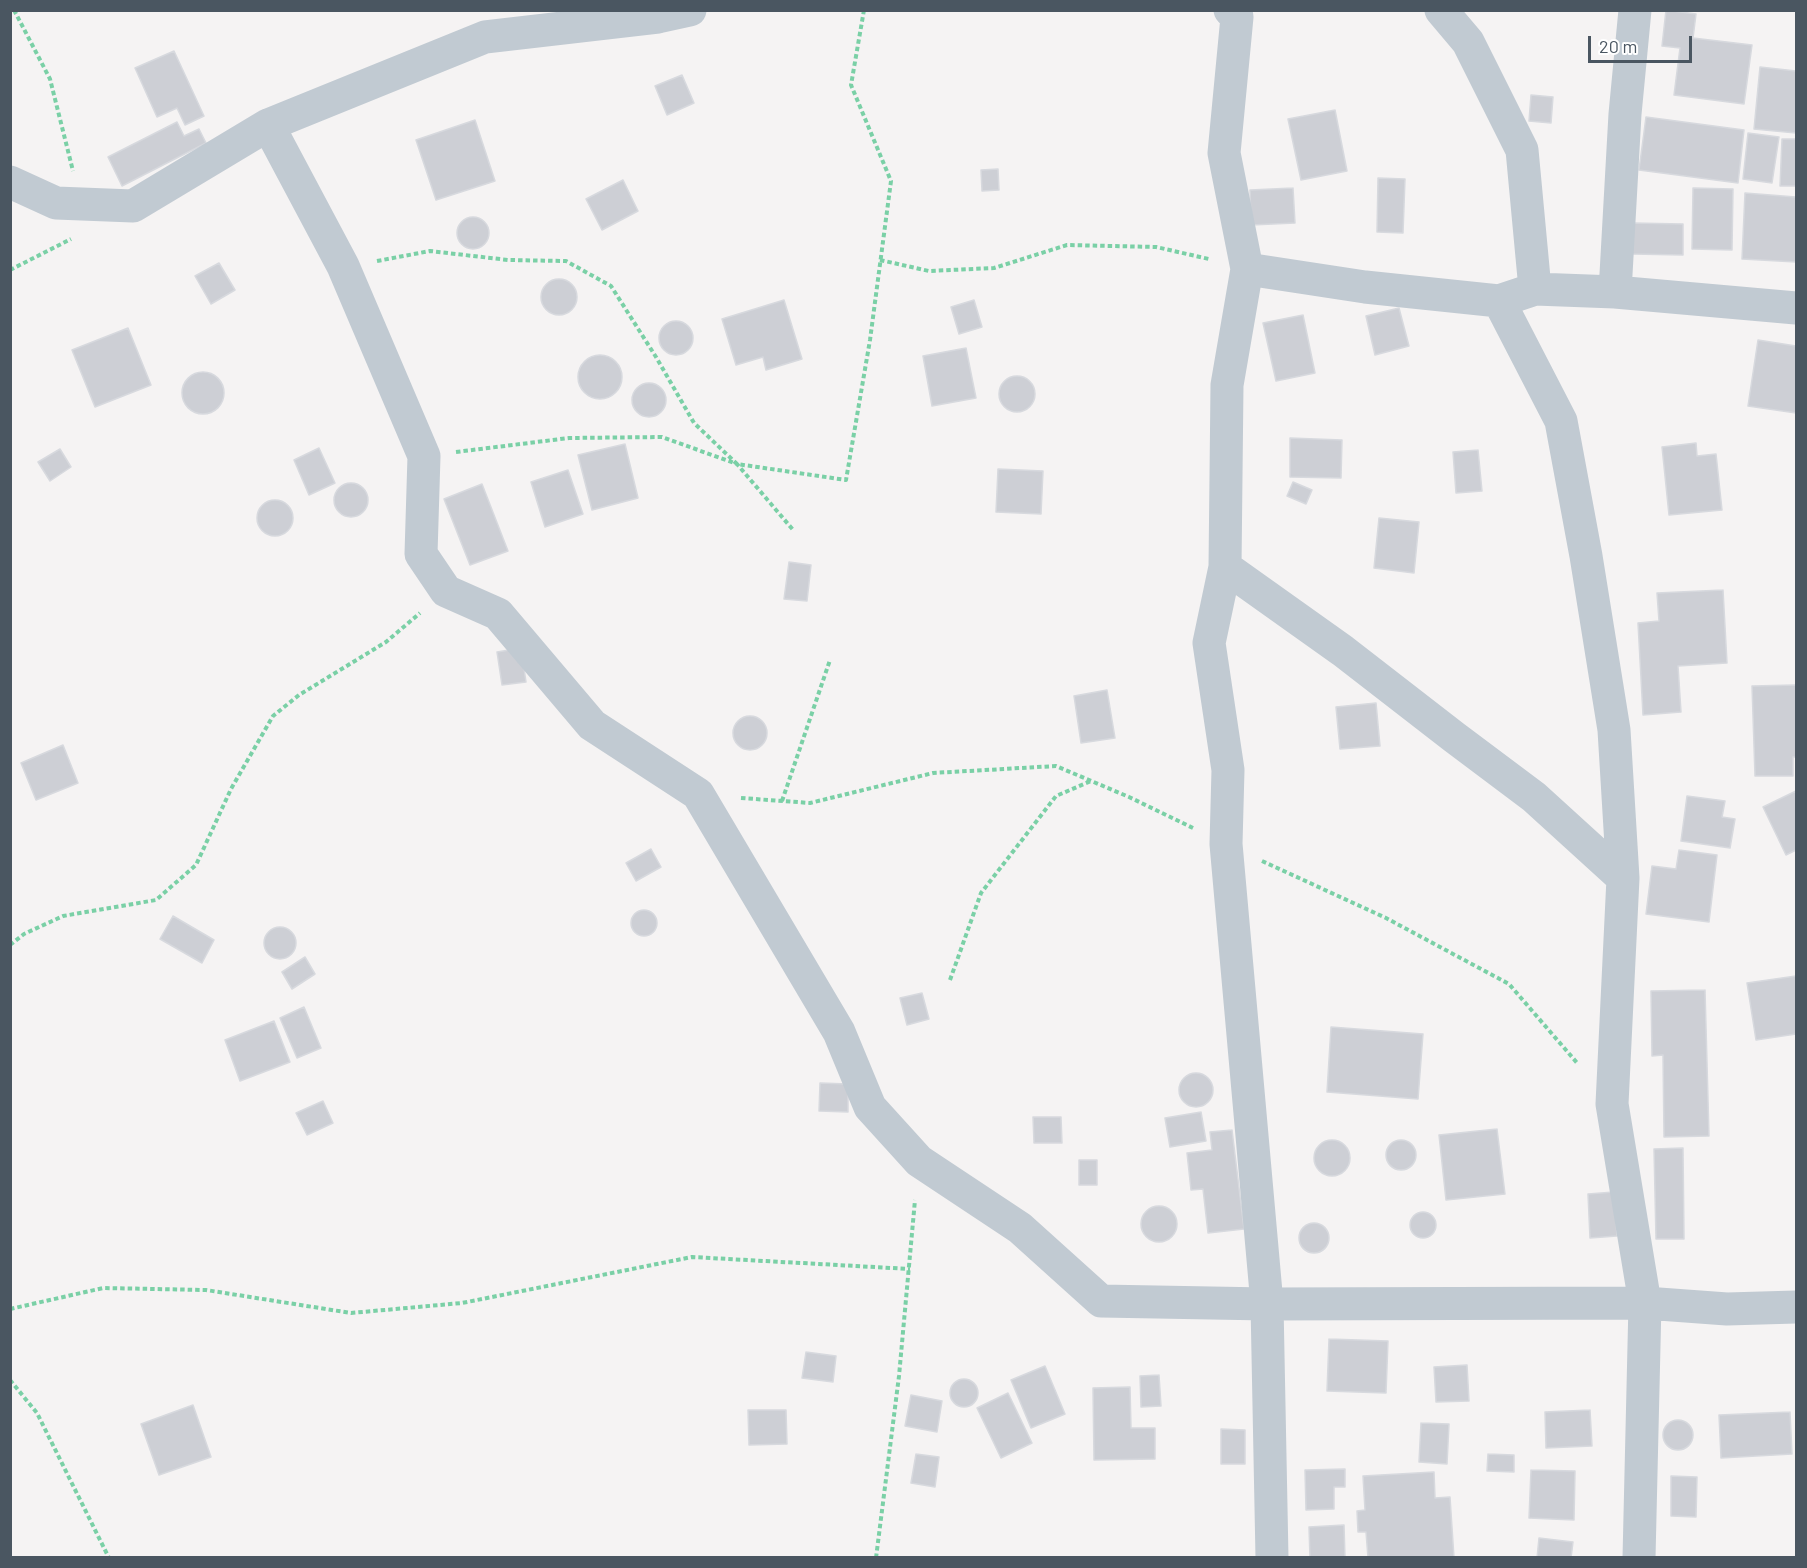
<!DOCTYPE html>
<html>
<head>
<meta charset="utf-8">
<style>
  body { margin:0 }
  #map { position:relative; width:1807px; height:1568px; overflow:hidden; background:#f5f3f3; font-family:Barlow,sans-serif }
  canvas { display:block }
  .frame { position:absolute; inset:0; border:12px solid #4a5661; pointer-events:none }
  .scale { position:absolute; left:1588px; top:36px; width:104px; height:27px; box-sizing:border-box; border:3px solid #4a5661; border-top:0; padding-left:8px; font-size:18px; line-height:21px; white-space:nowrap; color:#4a5661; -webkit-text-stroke:4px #fff; paint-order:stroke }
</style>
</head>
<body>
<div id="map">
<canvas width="1807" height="1568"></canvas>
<div class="frame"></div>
<div class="scale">20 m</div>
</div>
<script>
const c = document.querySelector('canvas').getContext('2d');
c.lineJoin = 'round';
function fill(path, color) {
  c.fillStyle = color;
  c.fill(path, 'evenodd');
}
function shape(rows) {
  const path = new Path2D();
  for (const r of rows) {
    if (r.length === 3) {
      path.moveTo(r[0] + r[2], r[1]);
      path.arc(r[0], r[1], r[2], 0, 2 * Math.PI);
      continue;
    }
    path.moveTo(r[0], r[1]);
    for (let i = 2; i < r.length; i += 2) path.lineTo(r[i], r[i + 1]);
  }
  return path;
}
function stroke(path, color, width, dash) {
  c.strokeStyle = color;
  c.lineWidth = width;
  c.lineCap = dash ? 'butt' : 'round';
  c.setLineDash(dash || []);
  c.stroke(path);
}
const building = shape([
  [1666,10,1696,14,1693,38,1752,45,1744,104,1674,95,1680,48,1662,46,1666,10],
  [174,51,204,116,185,125,177,108,157,117,135,68,174,51],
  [1760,67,1796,71,1796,133,1754,129,1760,67],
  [682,75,694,103,667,115,655,86,682,75],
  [1531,95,1553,97,1551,123,1529,121,1531,95],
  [1335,110,1347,171,1301,180,1288,119,1335,110],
  [1646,117,1744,130,1738,183,1639,170,1646,117],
  [475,120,495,181,436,200,416,140,475,120],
  [177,122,184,136,199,129,206,143,122,186,108,157,177,122],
  [1748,133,1779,137,1772,183,1743,179,1748,133],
  [1782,139,1796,139,1796,186,1780,186,1782,139],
  [998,169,999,190,982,191,981,170,998,169],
  [1378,178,1405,179,1403,233,1377,232,1378,178],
  [623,180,638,211,602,230,586,199,623,180],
  [1293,188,1295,223,1251,225,1250,190,1293,188],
  [1693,188,1733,189,1732,250,1692,249,1693,188],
  [1745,193,1796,197,1796,262,1742,259,1745,193],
  [473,233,16],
  [1632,223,1683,224,1683,255,1632,254,1632,223],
  [219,263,235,290,211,304,195,276,219,263],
  [559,297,18],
  [784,300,802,359,766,370,763,357,736,365,722,319,784,300],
  [974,300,982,327,959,334,951,307,974,300],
  [1399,308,1409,346,1375,355,1366,316,1399,308],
  [1303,315,1315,373,1276,381,1263,323,1303,315],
  [676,338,17],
  [128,328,151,385,95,407,72,350,128,328],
  [1758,340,1796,346,1796,413,1748,406,1758,340],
  [966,348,976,398,932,406,923,356,966,348],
  [600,377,22],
  [203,393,21],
  [1017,394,18],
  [649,400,17],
  [1290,438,1342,440,1341,478,1290,477,1290,438],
  [1696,443,1697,456,1716,454,1722,510,1669,515,1662,447,1696,443],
  [625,444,638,498,592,510,578,455,625,444],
  [319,448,335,483,309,495,294,460,319,448],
  [60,449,71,467,50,481,38,462,60,449],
  [1478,450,1482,491,1456,493,1453,452,1478,450],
  [998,469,1043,471,1041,514,996,512,998,469],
  [568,470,583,514,545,527,531,482,568,470],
  [1293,482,1312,490,1306,504,1287,496,1293,482],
  [351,500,17],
  [482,484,508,551,470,565,444,499,482,484],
  [275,518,18],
  [1379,518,1419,522,1414,573,1374,568,1379,518],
  [789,562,811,565,807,601,784,599,789,562],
  [1723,590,1727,663,1678,666,1681,712,1643,715,1638,623,1659,621,1657,593,1723,590],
  [521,648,526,682,502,685,497,652,521,648],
  [1796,685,1796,757,1793,757,1793,776,1755,776,1752,686,1796,685],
  [1107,690,1115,738,1081,743,1074,696,1107,690],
  [1376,703,1380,746,1340,749,1336,707,1376,703],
  [750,733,17],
  [63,745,78,783,36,800,21,763,63,745],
  [1796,791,1796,850,1786,855,1763,807,1796,791],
  [1687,796,1725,801,1722,817,1735,819,1730,848,1681,841,1687,796],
  [651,849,661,867,636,881,626,863,651,849],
  [1679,850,1717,855,1709,922,1646,914,1652,866,1676,869,1679,850],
  [644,923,13],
  [173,916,214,940,202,963,160,939,173,916],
  [280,943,16],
  [305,957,315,974,292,989,282,972,305,957],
  [1796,976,1796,1034,1756,1040,1747,983,1796,976],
  [1705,990,1709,1136,1664,1137,1663,1055,1652,1056,1651,991,1705,990],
  [922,993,929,1019,907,1025,900,998,922,993],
  [304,1007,321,1048,297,1058,280,1018,304,1007],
  [274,1021,290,1062,240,1081,225,1040,274,1021],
  [1331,1027,1423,1034,1418,1099,1327,1092,1331,1027],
  [1196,1090,17],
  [820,1083,848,1084,848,1112,819,1111,820,1083],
  [323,1101,333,1123,307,1135,296,1113,323,1101],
  [1201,1112,1206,1141,1170,1147,1165,1118,1201,1112],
  [1033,1117,1061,1117,1062,1143,1034,1143,1033,1117],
  [1497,1129,1505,1194,1446,1200,1439,1135,1497,1129],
  [1232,1130,1244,1229,1208,1233,1203,1189,1191,1190,1187,1153,1212,1150,1210,1132,1232,1130],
  [1401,1155,15],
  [1332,1158,18],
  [1683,1148,1684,1239,1656,1239,1654,1149,1683,1148],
  [1079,1160,1097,1160,1097,1185,1079,1185,1079,1160],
  [1614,1192,1617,1236,1590,1238,1588,1194,1614,1192],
  [1159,1224,18],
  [1423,1225,13],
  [1314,1238,15],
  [1329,1339,1388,1341,1386,1393,1327,1391,1329,1339],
  [806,1352,836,1356,833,1382,802,1378,806,1352],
  [1467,1365,1469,1401,1436,1402,1434,1367,1467,1365],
  [1045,1366,1065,1414,1031,1428,1011,1380,1045,1366],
  [1159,1375,1161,1406,1141,1407,1140,1376,1159,1375],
  [964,1393,14],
  [1130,1387,1131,1428,1155,1428,1155,1459,1094,1460,1093,1388,1130,1387],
  [1008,1393,1032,1443,1001,1458,977,1408,1008,1393],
  [911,1395,942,1401,937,1432,905,1426,911,1395],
  [193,1405,211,1457,159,1475,141,1424,193,1405],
  [748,1410,786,1410,787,1444,749,1445,748,1410],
  [1590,1410,1592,1446,1546,1448,1545,1412,1590,1410],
  [1790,1412,1792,1454,1721,1458,1719,1415,1790,1412],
  [1678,1435,15],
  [1421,1423,1449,1424,1447,1464,1419,1462,1421,1423],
  [1221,1429,1245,1430,1245,1464,1221,1464,1221,1429],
  [916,1454,939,1457,935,1487,911,1483,916,1454],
  [1488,1454,1514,1455,1514,1472,1487,1471,1488,1454],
  [1345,1469,1345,1487,1334,1487,1334,1509,1306,1510,1305,1470,1345,1469],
  [1531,1470,1575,1471,1574,1520,1529,1518,1531,1470],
  [1434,1472,1435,1498,1450,1497,1454,1558,1368,1558,1366,1532,1358,1532,1357,1511,1365,1510,1363,1476,1434,1472],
  [1671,1476,1697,1477,1696,1517,1671,1516,1671,1476],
  [1344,1525,1345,1558,1310,1558,1309,1527,1344,1525],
  [1539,1538,1573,1542,1571,1558,1537,1558,1539,1538]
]);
fill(building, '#cdcfd5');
stroke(building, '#d7d9de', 1.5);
stroke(shape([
  [14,10,50,79,73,171],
  [880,260,929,271,994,268,1067,245,1156,247,1209,259],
  [377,261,430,251,508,260,566,261,611,286,656,357,694,423,737,464,846,480,870,340,891,181,851,85,864,10],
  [10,270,71,239],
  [456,452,569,438,662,437,737,464,794,531],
  [741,798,810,803,933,773,1056,766,1129,797,1193,828],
  [782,801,830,660],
  [1262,861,1386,918,1509,984,1578,1064],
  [10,945,24,934,63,916,156,900,196,865,231,789,273,716,299,695,386,642,420,613],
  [950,980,981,893,1056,796,1091,781],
  [10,1309,103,1288,206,1290,351,1313,462,1303,692,1257,910,1269],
  [10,1380,37,1413,109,1558],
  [876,1558,899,1376,915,1200]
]), '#7ad0a6', 4, [4.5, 3]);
stroke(shape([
  [648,10,658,17,690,10],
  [1230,10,1237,17,1224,153,1247,269,1227,385,1225,567,1209,643,1228,770,1226,844,1267,1304,1272,1558],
  [1441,10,1468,42,1522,150,1535,289],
  [268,125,343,266,424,456,421,554,446,591,498,614,592,725,698,794,839,1032,870,1107,919,1161,1020,1228,1101,1301,1267,1304,1645,1303,1727,1309,1796,1307],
  [10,182,56,203,133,206,268,125,485,37,658,17],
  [1247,269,1365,287,1499,301,1535,289,1615,292,1796,308],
  [1615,292,1625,114,1635,10],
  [1499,301,1561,421,1586,556,1614,730,1623,878,1612,1104,1645,1303,1639,1558],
  [1225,567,1343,651,1454,737,1534,797,1623,878]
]), '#c1cad2', 33);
</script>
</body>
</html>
